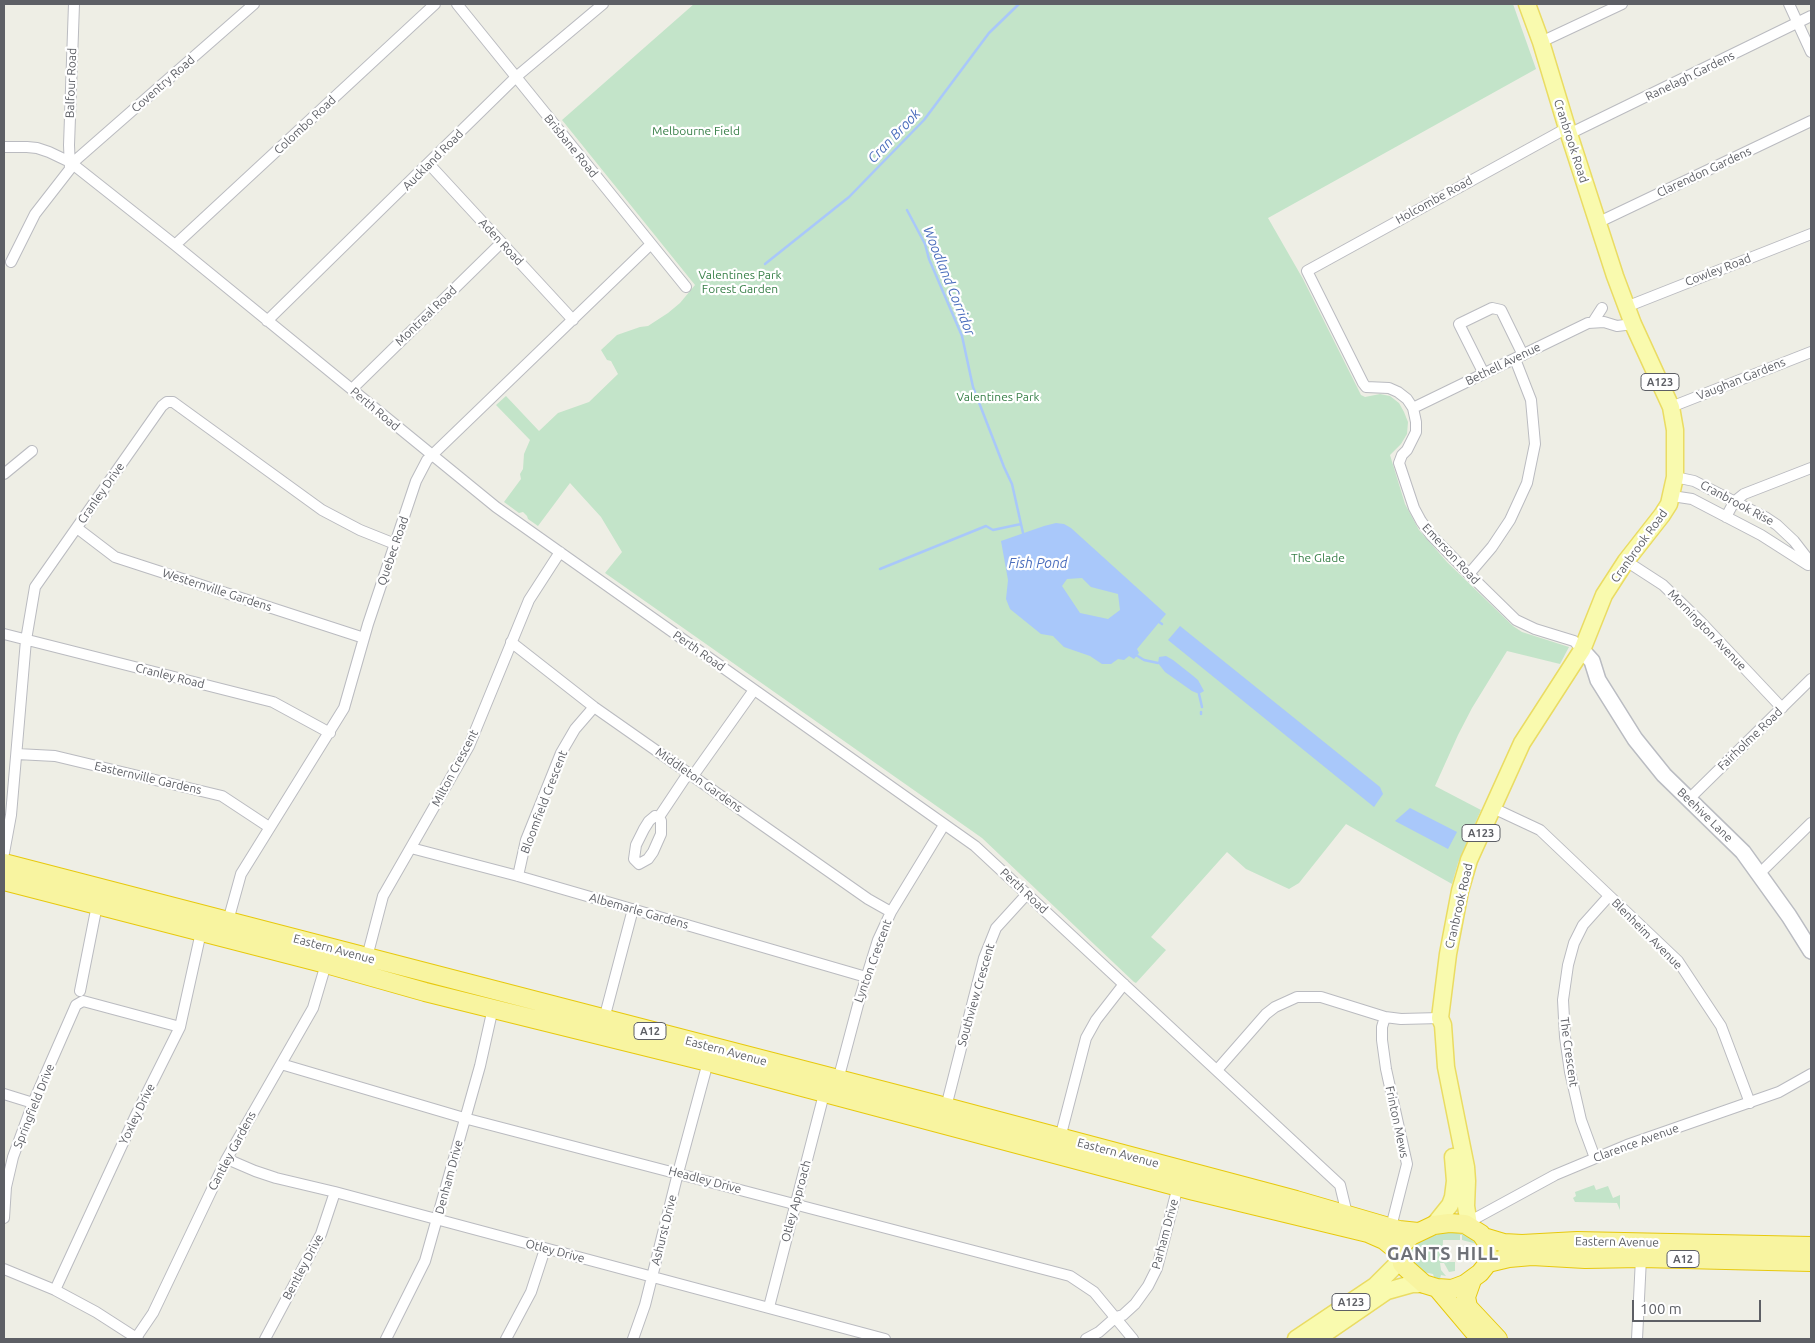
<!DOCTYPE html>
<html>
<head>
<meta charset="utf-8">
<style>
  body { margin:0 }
  #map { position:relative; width:1815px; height:1343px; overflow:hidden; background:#eeeee5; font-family:Ubuntu,sans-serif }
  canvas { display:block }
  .frame { position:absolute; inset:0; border:5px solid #5d5f65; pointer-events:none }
  .scale { position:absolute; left:1632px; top:1300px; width:129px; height:22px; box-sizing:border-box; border:2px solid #5d5f65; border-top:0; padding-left:6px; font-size:15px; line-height:18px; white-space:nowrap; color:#5d5f65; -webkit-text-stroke:4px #fff; paint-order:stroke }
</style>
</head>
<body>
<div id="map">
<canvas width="1815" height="1343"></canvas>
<div class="frame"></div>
<div class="scale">100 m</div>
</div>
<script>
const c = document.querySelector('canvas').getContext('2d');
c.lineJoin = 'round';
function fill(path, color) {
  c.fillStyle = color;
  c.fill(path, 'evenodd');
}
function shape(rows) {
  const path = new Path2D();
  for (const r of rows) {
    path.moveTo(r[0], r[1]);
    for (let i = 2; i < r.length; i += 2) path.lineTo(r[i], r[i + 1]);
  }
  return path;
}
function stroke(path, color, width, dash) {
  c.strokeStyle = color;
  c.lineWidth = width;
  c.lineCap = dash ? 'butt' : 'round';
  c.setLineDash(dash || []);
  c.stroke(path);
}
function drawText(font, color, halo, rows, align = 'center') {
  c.font = font + ' Ubuntu,sans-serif';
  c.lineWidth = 4.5;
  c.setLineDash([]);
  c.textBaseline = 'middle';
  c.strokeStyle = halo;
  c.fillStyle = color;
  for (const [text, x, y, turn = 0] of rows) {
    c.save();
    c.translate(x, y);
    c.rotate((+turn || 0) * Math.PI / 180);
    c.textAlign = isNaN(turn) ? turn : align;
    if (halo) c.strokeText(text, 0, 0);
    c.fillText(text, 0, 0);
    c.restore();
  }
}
fill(shape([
  [694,4,1513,4,1536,69,1268,218,1303,279,1361,395,1365,397,1380,394,1390,396,1399,403,1404,412,1408,422,1407,434,1401,444,1390,455,1405,504,1419,530,1447,562,1513,626,1522,632,1569,647,1560,664,1507,651,1472,708,1458,735,1435,786,1481,810,1458,863,1452,884,1346,824,1299,883,1289,889,1246,869,1227,852,1151,937,1166,950,1136,983,1134,982,982,838,605,573,622,552,601,517,570,483,538,526,528,519,527,516,523,512,519,513,504,502,521,479,520,474,523,469,524,454,530,440,496,405,506,396,539,431,558,413,589,402,618,374,611,361,607,360,601,350,617,335,640,327,648,326,668,313,680,303,695,285,562,120],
  [1594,1185,1596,1190,1608,1186,1613,1198,1620,1195,1620,1210,1617,1203,1575,1202,1573,1198,1576,1196,1575,1192],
  [1453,1232,1469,1236,1474,1239,1477,1244,1462,1240,1462,1235,1460,1235,1460,1240,1443,1240,1442,1262,1455,1262,1455,1271,1449,1272,1444,1263,1440,1263,1441,1270,1446,1276,1441,1275,1440,1279,1434,1277,1433,1274,1423,1272,1413,1265,1409,1258,1414,1257,1415,1254,1410,1250,1415,1243,1441,1233]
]), '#c3e4c9');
fill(shape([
  [1056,523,1064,524,1071,528,1166,614,1137,649,1139,653,1134,659,1129,656,1124,660,1118,659,1111,664,1102,664,1090,656,1064,647,1053,636,1041,634,1010,609,1006,599,1008,580,1001,541,1044,526],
  [1082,578,1091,587,1118,594,1120,610,1108,619,1080,613,1062,586,1067,579],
  [1180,626,1380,787,1383,794,1374,807,1168,640],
  [1166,656,1173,660,1192,675,1198,680,1204,691,1199,694,1192,691,1165,672,1158,663,1159,657],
  [1410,808,1457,832,1448,849,1395,821]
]), '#a9c8fa');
stroke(shape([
  [907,210,925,244,929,259,962,336,973,387,1004,467,1012,484,1023,533],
  [765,264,849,197,924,120,989,33,1019,4],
  [880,569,986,526,993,530,1021,524],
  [1159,622,1162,624],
  [1136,655,1144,660,1158,663],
  [1199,694,1202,707],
  [1201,714,1201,712]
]), '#a9c8fa', 2.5);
const minor = shape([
  [457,4,686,287],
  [1789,4,1811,52],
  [1541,42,1622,4],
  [1567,128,1307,271,1363,383,1366,387,1389,388,1398,392,1407,399,1413,408,1416,422,1416,432,1407,450,1402,455,1399,463,1414,508,1421,521,1431,535,1469,574,1516,620,1535,629,1574,641,1582,650],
  [1569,134,1811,16],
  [4,147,27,147,37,148,49,152,70,162,175,245,496,507,975,846,1340,1185,1347,1214],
  [70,162,77,159,254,4],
  [429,164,573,320],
  [1597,223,1811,121],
  [175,245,435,4],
  [11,262,35,214,70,169,69,145,74,4],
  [1626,307,1811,234],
  [267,321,516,77,603,4],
  [1593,322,1602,308],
  [1484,374,1459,324,1492,308,1501,310,1523,355],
  [352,389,501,243],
  [1671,407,1811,352],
  [1413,408,1588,323,1604,322,1617,326,1633,324],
  [4,474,32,451],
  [1675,477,1694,481,1765,517,1777,525,1794,541,1811,563],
  [1672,496,1692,499,1761,535,1808,565],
  [1726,517,1734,502,1744,494,1811,468],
  [77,528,115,557,364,638],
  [1626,561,1663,585,1700,621,1782,708],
  [1469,574,1492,547,1510,520,1527,483,1535,444,1531,400,1515,359],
  [4,634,273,702,330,733],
  [511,642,594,707,868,899,891,912],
  [17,754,55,756,222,796,269,827],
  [1688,800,1811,679],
  [1493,808,1540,830,1678,961,1721,1026,1750,1103],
  [655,816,659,817,661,821,661,834,653,852,648,859,639,864,634,859,636,845,644,829,649,821,655,816],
  [659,817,685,778,695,773,754,690],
  [411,848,518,876,866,977],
  [4,853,11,815,26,640,35,587,162,406,167,402,173,402,322,510,360,530,395,544],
  [1759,874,1811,823],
  [518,876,526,840,561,753,575,729,594,707],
  [228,921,241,874,344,708,368,624,416,481,427,460,651,244],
  [367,957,383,896,469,746,529,600,560,552],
  [80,991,97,905],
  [1385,1017,1382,1027,1382,1040,1386,1069,1407,1164,1391,1227],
  [604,1019,633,909],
  [281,1064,464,1118,1070,1276,1094,1292,1133,1339],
  [1217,1070,1266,1014,1275,1007,1297,997,1321,997,1385,1017,1401,1019,1440,1018],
  [838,1080,859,1001,878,940,891,912,944,825],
  [4,1094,33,1103],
  [946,1107,984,958,996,928,1027,894],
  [1060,1138,1086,1038,1096,1020,1124,984],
  [1595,1158,1581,1120,1570,1072,1565,1037,1563,1000,1568,965,1574,943,1583,925,1609,896],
  [227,1159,255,1171,276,1178,335,1192,885,1339],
  [4,1218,6,1187,13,1157,33,1103,76,1005,83,1001,180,1027],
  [1465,1224,1555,1175,1627,1145,1779,1092,1811,1074],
  [4,1269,55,1290,96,1312,138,1339],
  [55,1290,135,1117,180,1027,201,932],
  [769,1307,824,1094],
  [136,1338,153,1313,226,1160,313,1008,326,964],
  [265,1339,321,1234,335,1192],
  [386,1339,425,1261,480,1066,493,1008],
  [506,1339,531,1292,545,1249],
  [633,1339,645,1305,678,1173,708,1062],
  [1086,1339,1099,1332,1116,1317,1123,1315,1135,1304,1148,1286,1157,1268,1178,1186],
  [1637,1339,1641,1258]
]);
const secondary = shape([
  [1582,650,1592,661,1598,680,1635,739,1664,775,1743,852,1789,916,1811,951]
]);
const primary = shape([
  [1434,1225,1450,1205,1453,1197,1455,1181,1453,1157],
  [1469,1225,1466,1206,1467,1181,1466,1167,1446,1067,1443,1025,1440,1018,1448,954,1460,891,1469,860,1522,743,1582,650,1604,595,1626,561,1662,515,1669,504,1675,477,1675,430,1671,407,1633,324,1615,276,1567,128,1541,42,1527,4],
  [1296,1339,1375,1286,1401,1260],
  [1317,1339,1387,1291,1412,1284,1424,1284]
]);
const trunk = shape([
  [4,863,946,1107,1296,1200,1399,1230,1418,1232],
  [4,881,326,964,425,992,708,1062,1194,1191,1368,1233,1384,1240,1400,1253],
  [1449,1223,1465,1224,1481,1234,1487,1243,1488,1263,1480,1273,1465,1284,1452,1289,1437,1288,1424,1284,1406,1268,1402,1264,1400,1253,1403,1244,1411,1236,1434,1225,1449,1223],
  [1484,1237,1504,1243,1522,1244,1577,1241,1811,1246],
  [1488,1263,1509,1258,1532,1256,1585,1259,1641,1258,1811,1262],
  [1472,1280,1466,1297,1468,1307,1498,1339],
  [1437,1288,1480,1339]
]);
stroke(minor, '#babbc0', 12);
stroke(secondary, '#babcc2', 18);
stroke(primary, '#eadc63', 19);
stroke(trunk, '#e7c90d', 20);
stroke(minor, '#fff', 10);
stroke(secondary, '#fff', 15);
stroke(primary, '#f9faae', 16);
stroke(trunk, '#f8f4a0', 18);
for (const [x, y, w] of [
  [1660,382,38],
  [1481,833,38],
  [650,1031,32],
  [1683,1259,32],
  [1351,1302,38]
]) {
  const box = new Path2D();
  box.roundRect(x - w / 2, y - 8.5, w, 17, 4);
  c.fillStyle = '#fff';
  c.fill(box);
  stroke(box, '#5d5f65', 1);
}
drawText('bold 11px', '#5d5f65', null, [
  ["A123",1660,382],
  ["A123",1481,833],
  ["A12",650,1031],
  ["A12",1683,1259],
  ["A123",1351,1302]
]);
drawText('12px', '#5d5f65', '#fff', [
  ["Ranelagh Gardens",1690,76,-26],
  ["Balfour Road",71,83,-88],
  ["Coventry Road",163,84,-41],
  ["Colombo Road",305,125,-43],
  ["Cranbrook Road",1571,141,72],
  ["Brisbane Road",571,146,51],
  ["Auckland Road",433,160,-45],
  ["Clarendon Gardens",1704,172,-25],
  ["Holcombe Road",1434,200,-29],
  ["Aden Road",501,242,47],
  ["Cowley Road",1718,270,-21],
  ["Montreal Road",426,316,-44],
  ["Bethell Avenue",1503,364,-26],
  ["Vaughan Gardens",1741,379,-22],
  ["Perth Road",375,409,40],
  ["Cranley Drive",101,493,-55],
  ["Cranbrook Rise",1737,503,28],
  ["Cranbrook Road",1639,546,-54],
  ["Quebec Road",393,551,-71],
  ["Emerson Road",1451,554,47],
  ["Westernville Gardens",217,590,18],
  ["Mornington Avenue",1707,630,46],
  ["Perth Road",699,651,35],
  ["Cranley Road",170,676,14],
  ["Fairholme Road",1750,739,-44],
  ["Milton Crescent",455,768,-62],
  ["Easternville Gardens",148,778,13],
  ["Middleton Gardens",699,780,35],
  ["Bloomfield Crescent",544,802,-69],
  ["Beehive Lane",1705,815,44],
  ["Perth Road",1024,891,43],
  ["Cranbrook Road",1459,906,-77],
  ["Albemarle Gardens",639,911,16],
  ["Blenheim Avenue",1647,934,45],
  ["Eastern Avenue",334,949,15],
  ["Lynton Crescent",873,961,-70],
  ["Southview Crescent",976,995,-74],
  ["Eastern Avenue",726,1051,15],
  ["The Crescent",1569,1052,82],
  ["Springfield Drive",34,1106,-68],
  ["Yoxley Drive",137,1114,-64],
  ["Frinton Mews",1397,1122,78],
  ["Clarence Avenue",1636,1143,-20],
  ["Cantley Gardens",232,1151,-62],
  ["Eastern Avenue",1118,1153,15],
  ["Denham Drive",449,1177,-75],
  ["Headley Drive",705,1180,15],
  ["Otley Approach",796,1201,-75],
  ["Ashurst Drive",664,1230,-76],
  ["Parham Drive",1165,1234,-75],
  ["Eastern Avenue",1617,1242,1],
  ["Otley Drive",555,1251,15],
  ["Bentley Drive",303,1267,-62]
]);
drawText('12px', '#398049', '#fff', [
  ["Melbourne Field",696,131],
  ["Valentines Park",740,275],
  ["Forest Garden",740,289],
  ["Valentines Park",998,397],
  ["The Glade",1318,558]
]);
drawText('italic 14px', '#4c6fbd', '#fff', [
  ["Cran Brook",894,136,-46],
  ["Woodland Corridor",949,281,68],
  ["Fish Pond",1038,563]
]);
c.letterSpacing = '1px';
drawText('bold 18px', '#6e7177', '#fff', [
  ["GANTS HILL",1443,1254]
]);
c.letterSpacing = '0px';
</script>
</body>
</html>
